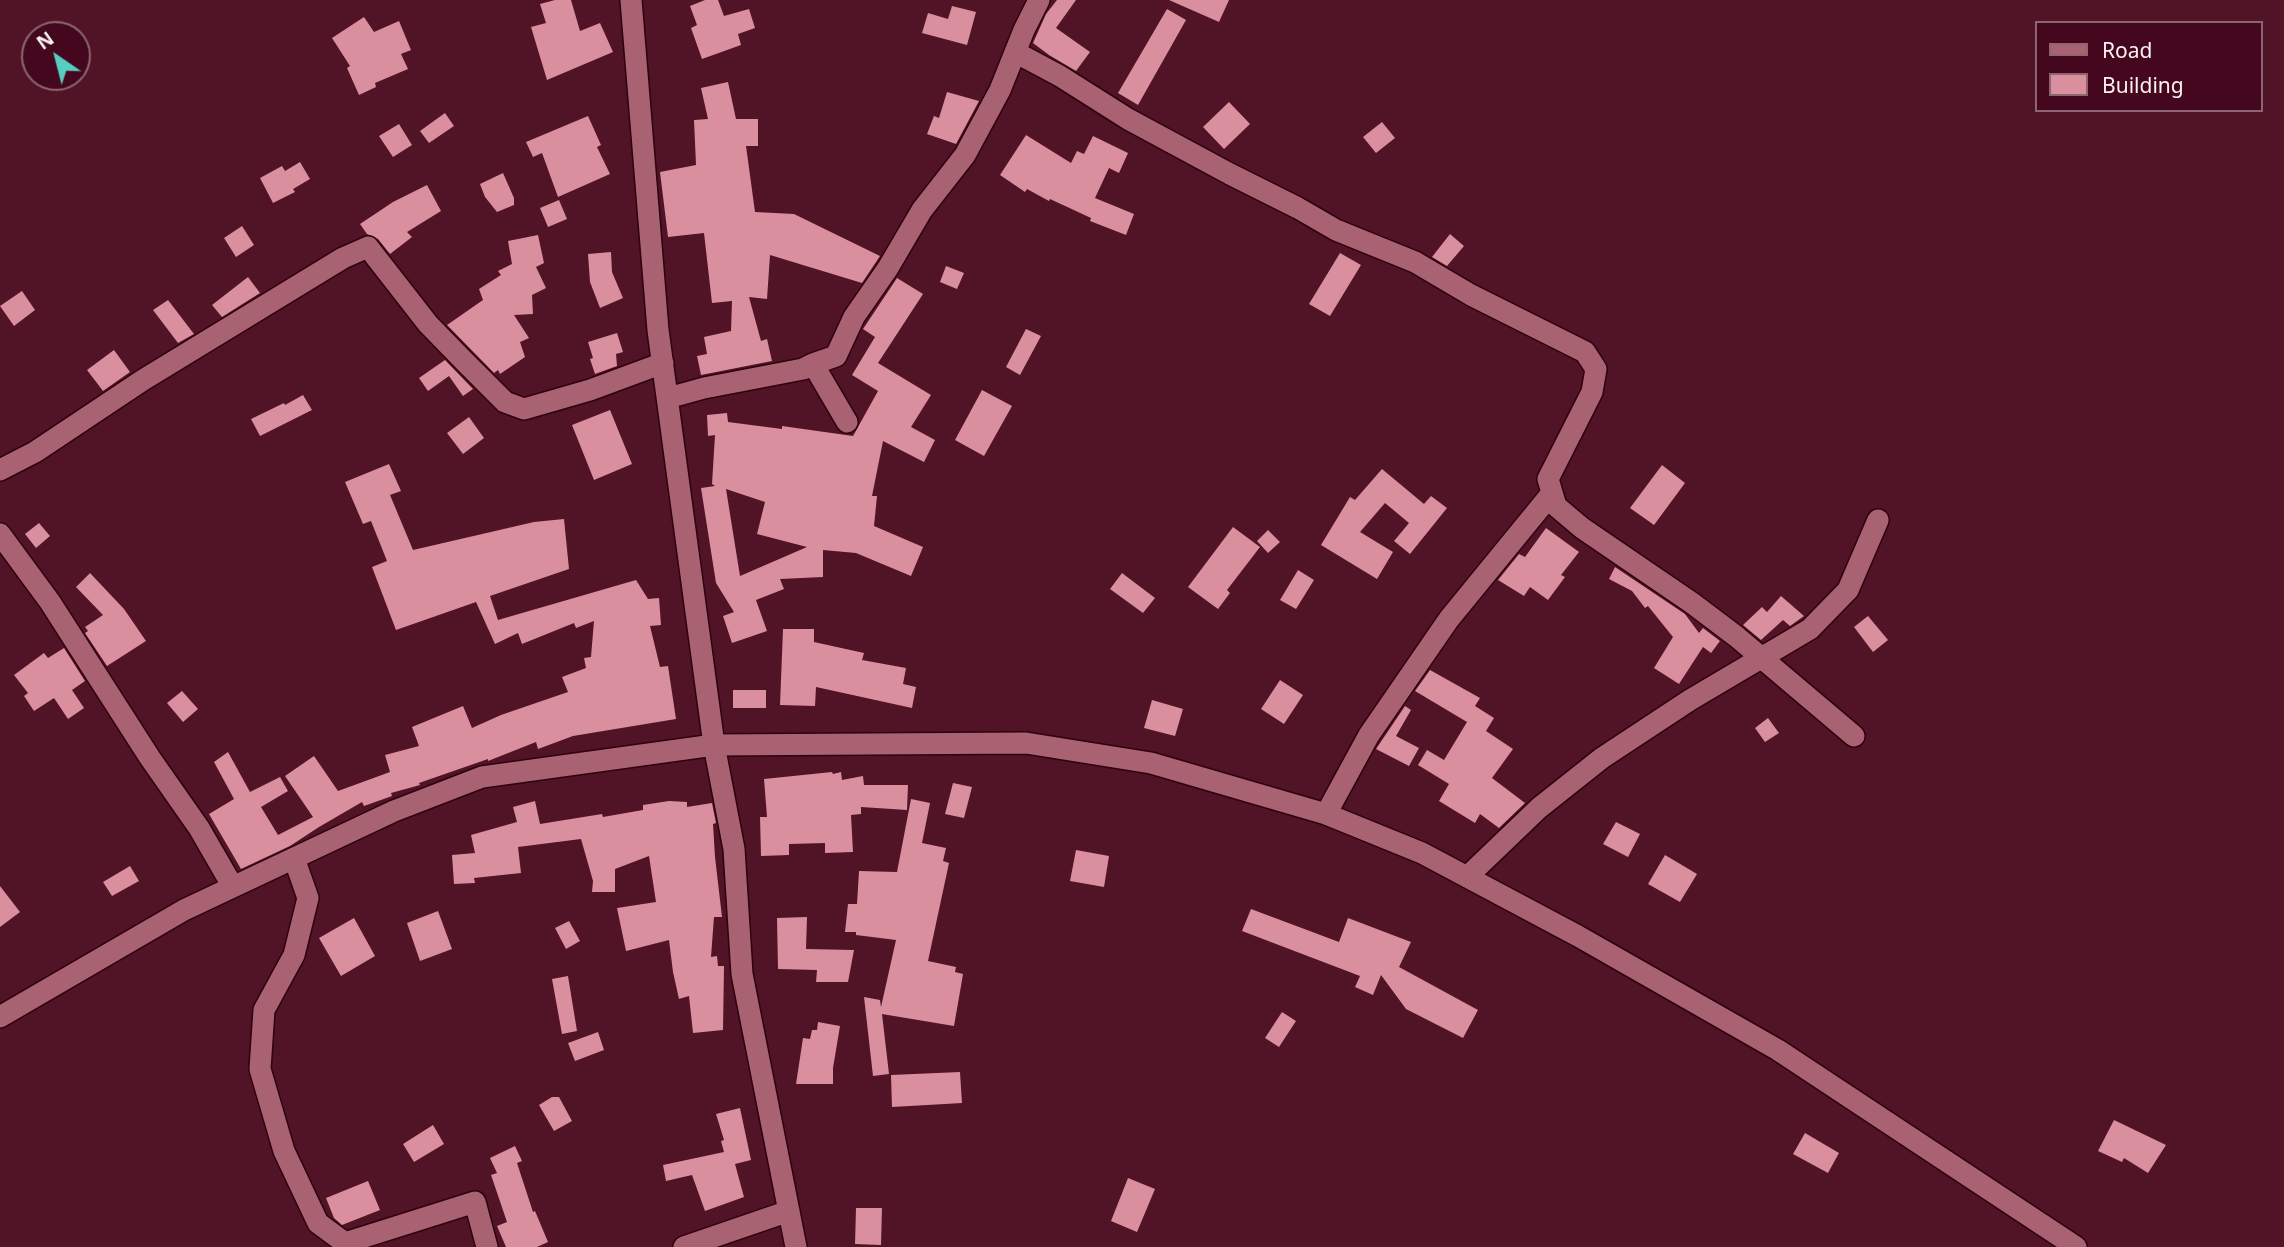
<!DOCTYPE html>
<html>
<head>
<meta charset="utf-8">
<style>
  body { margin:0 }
  #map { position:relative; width:2284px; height:1247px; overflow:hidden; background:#511326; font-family:"Noto Sans",sans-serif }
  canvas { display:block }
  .legend { position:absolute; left:2035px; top:21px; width:228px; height:91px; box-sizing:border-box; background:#45071d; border:2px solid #8d6572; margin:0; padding:9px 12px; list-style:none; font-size:21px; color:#f9f1f2 }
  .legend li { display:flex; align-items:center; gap:14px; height:35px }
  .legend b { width:35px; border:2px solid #8d6572 }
  .north { position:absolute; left:21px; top:21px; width:70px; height:70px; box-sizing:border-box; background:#45071d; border:2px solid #8d6572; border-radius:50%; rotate:325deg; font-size:19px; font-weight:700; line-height:28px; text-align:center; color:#f9f1f2 }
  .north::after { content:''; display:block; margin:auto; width:24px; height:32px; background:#57cec2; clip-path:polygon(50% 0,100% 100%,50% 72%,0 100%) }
</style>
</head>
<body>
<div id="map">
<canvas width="2284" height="1247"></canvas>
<ul class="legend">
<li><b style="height:9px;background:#a96272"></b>Road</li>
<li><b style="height:19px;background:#da8f9e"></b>Building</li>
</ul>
<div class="north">N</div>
</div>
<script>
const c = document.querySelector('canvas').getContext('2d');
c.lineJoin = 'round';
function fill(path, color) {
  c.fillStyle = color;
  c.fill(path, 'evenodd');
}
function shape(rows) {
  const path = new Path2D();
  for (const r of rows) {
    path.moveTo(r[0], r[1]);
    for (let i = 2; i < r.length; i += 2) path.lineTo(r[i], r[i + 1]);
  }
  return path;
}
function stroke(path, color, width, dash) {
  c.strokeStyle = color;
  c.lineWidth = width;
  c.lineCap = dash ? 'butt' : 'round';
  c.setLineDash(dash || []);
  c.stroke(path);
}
fill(shape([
  [555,0,571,0,580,31,600,23,613,52,547,80,531,27,546,23,540,4],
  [705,0,718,0,724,16,749,9,755,28,738,34,741,45,702,59,691,28,697,25,690,6],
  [1057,0,1076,0,1056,28,1090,52,1076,71,1049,55,1033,43,1046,14],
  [1169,0,1229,0,1219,22],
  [952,6,976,12,967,45,922,33,928,13,948,19],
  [1167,9,1186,20,1138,105,1118,93],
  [364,17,374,32,399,21,411,50,401,54,408,69,375,83,376,87,359,95,347,68,350,66,332,38],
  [728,82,736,119,758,119,758,146,746,146,755,212,794,214,880,256,862,283,770,255,767,299,749,297,761,341,767,339,772,361,701,375,697,356,707,354,704,337,731,331,732,301,712,303,704,233,668,237,660,172,696,165,694,120,708,119,701,88],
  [947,92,979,101,956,144,927,134,934,116,939,118],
  [1229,102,1250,124,1224,149,1203,127],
  [445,113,454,126,429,143,420,131],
  [588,116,601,145,597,147,610,174,558,197,542,153,533,157,526,142],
  [1382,122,1395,138,1376,153,1363,137],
  [399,124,412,145,393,157,379,136],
  [1026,135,1071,163,1077,151,1084,154,1093,136,1128,153,1119,173,1109,168,1095,198,1134,214,1126,235,1090,221,1091,218,1050,199,1049,201,1027,189,1025,192,1000,175],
  [300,162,310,179,293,189,295,192,273,203,260,178,282,166,285,171],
  [503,173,514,198,514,205,497,212,485,197,480,184],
  [427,185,441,211,407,232,412,237,390,254,378,239,367,234,360,224,393,202],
  [559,200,567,219,548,227,540,208],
  [242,226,254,245,236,257,224,238],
  [1450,234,1464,246,1447,266,1432,257],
  [538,235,544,263,536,267,546,288,532,295,533,314,514,315,529,338,520,342,525,357,500,374,498,370,494,373,447,325,483,300,479,289,501,275,498,271,512,264,508,241],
  [611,252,612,272,623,298,600,308,590,282,588,254],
  [1340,253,1361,265,1330,316,1309,304],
  [946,266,964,273,957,289,940,282],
  [248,277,260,293,222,317,212,305],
  [897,278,923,294,878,363,931,395,911,427,935,440,924,462,883,441,872,496,877,496,874,526,923,547,911,576,856,553,823,550,823,577,780,579,784,589,756,600,767,631,732,643,723,616,734,612,716,583,701,488,715,486,712,484,715,435,708,436,707,415,727,413,728,422,782,429,782,426,853,436,878,391,852,375,875,337,863,329],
  [726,489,765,502,757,534,807,547,740,576],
  [22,291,35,310,14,326,0,306],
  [168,300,194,334,178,343,153,310],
  [1026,329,1041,336,1020,375,1006,367],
  [617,333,623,352,616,354,617,366,595,374,590,359,593,358,588,342],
  [114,350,130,372,103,391,87,370],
  [445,360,473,389,463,396,449,376,428,391,419,378],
  [982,390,1012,406,984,456,955,440],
  [303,395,312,410,260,436,251,419,284,403,285,405],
  [610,410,632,464,594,480,572,425],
  [469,417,484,438,463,454,447,433],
  [389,464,401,491,390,495,413,550,534,522,564,519,569,569,490,596,498,620,636,580,648,599,659,598,661,625,650,626,660,667,668,666,676,719,573,736,538,749,536,742,488,761,488,759,419,783,420,785,391,793,392,796,364,806,362,802,319,827,316,822,319,827,290,846,241,869,209,814,234,799,214,762,228,752,250,792,280,777,288,791,261,807,278,835,313,817,285,776,314,756,338,791,390,772,385,755,419,746,412,727,463,706,472,728,501,715,568,692,562,677,586,668,584,658,591,657,594,621,576,628,574,623,522,644,518,633,495,644,476,602,396,630,372,567,387,561,371,521,363,524,345,482],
  [1662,465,1685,483,1654,525,1630,508],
  [1382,469,1424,504,1431,496,1447,508,1410,554,1394,541,1409,523,1385,503,1360,532,1393,552,1377,579,1321,545,1350,497,1355,500],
  [39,523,50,536,36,548,25,534],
  [1233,527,1260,547,1227,590,1230,593,1218,609,1188,587],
  [1546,528,1579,552,1561,575,1565,577,1548,600,1530,587,1524,596,1498,580,1519,554,1525,557],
  [1268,530,1280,542,1268,553,1257,541],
  [1615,567,1685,614,1699,633,1703,628,1720,641,1711,653,1703,647,1679,684,1654,668,1673,637,1648,606,1645,608,1632,591,1609,579],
  [1298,570,1314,580,1296,609,1280,600],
  [90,573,124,609,146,641,107,666,85,633,88,631,85,627,103,615,76,587],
  [1122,573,1155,598,1143,613,1110,589],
  [1781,596,1804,616,1790,626,1783,620,1761,640,1743,625,1762,607,1767,612],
  [1868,616,1888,640,1873,652,1854,627],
  [783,629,814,629,814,642,864,653,862,660,906,668,903,684,916,687,912,708,816,687,815,706,780,705],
  [64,648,85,681,72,690,84,708,68,719,54,698,34,711,24,696,28,693,14,675,44,653,48,658],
  [1430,670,1480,698,1475,706,1494,718,1486,731,1513,749,1492,778,1525,803,1499,828,1480,814,1475,823,1439,801,1449,784,1418,765,1427,750,1444,760,1467,722,1415,691],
  [1280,680,1303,695,1284,724,1261,709],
  [733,690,766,690,766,708,733,708],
  [182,691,198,709,183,722,167,703],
  [1152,700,1183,709,1175,736,1144,728],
  [1405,706,1411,710,1396,736,1419,748,1409,766,1376,749],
  [1768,718,1779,733,1765,742,1755,728],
  [832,772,833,774,841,772,842,780,863,776,864,785,908,785,907,810,861,807,861,814,851,815,853,852,825,853,825,843,789,844,789,855,761,856,760,817,767,817,764,779],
  [953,783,972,787,964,818,945,814],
  [911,799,930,803,922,843,946,848,943,861,949,863,928,961,956,967,955,972,963,974,961,986,954,1026,882,1014,889,1074,873,1076,864,997,880,1000,881,1007,896,940,856,935,856,932,845,932,848,904,857,904,859,871,897,872],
  [535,801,540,824,602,814,603,817,643,810,643,805,669,801,687,802,687,807,712,803,716,823,713,824,715,857,722,917,714,917,711,957,717,956,718,966,724,966,723,1030,693,1033,689,996,679,999,673,972,669,940,626,951,617,908,656,902,649,856,615,869,615,892,592,892,593,881,581,839,518,847,521,873,474,878,475,883,454,884,452,855,475,853,471,835,517,822,513,807],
  [1616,822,1640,834,1628,857,1603,844],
  [1076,850,1109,856,1104,887,1070,881],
  [1665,855,1697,874,1680,902,1648,884],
  [130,866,139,881,112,896,103,882],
  [0,886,20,912,0,927],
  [1251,909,1339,942,1348,918,1411,942,1399,967,1478,1010,1463,1038,1406,1009,1381,975,1373,995,1355,987,1360,976,1242,931],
  [438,911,452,949,420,961,407,923],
  [807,917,806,949,854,950,848,982,816,982,817,970,778,969,777,918],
  [354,918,375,956,341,976,319,938],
  [569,921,580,941,566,949,555,928],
  [568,976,577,1031,562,1034,552,979],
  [1282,1012,1296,1021,1279,1047,1265,1038],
  [818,1022,840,1026,833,1068,833,1084,796,1084,803,1038,810,1039,812,1030,817,1030],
  [598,1032,604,1050,575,1061,568,1043],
  [960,1072,962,1103,892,1107,891,1075],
  [552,1097,559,1097,572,1121,554,1131,539,1105],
  [740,1108,751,1160,735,1164,744,1197,705,1211,692,1175,666,1181,663,1165,724,1152,721,1141,724,1140,716,1114],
  [2114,1120,2166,1145,2148,1173,2124,1158,2122,1162,2098,1151],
  [433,1125,444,1144,414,1162,403,1144],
  [1805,1133,1839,1153,1828,1173,1793,1154],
  [515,1146,522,1161,517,1163,533,1212,535,1211,548,1242,537,1247,506,1247,497,1226,507,1222,491,1175,497,1173,490,1158],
  [1128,1178,1155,1189,1137,1232,1111,1221],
  [368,1181,380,1210,342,1225,334,1218,326,1198],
  [856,1208,882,1208,881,1245,855,1244]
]), '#da8f9e');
const minor = shape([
  [631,0,658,330,714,745,1026,743,1151,763,1326,814,1422,853,1578,936,1778,1050,2076,1247],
  [1015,52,1060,76,1128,119,1230,174,1298,208,1336,230,1415,262,1471,295,1585,352,1596,369,1592,392,1548,479,1556,506,1582,528,1692,603,1737,637,1854,736],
  [813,364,836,356,854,317,888,268,922,210,965,155,1000,90,1024,30,1039,0],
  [668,398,704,388,803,369,813,364,847,422],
  [0,470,35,452,143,380,343,258,368,247,428,324,464,361,505,402,524,409,590,390,663,363],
  [0,534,50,602,150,758,199,828,233,887],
  [1326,814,1369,735,1449,619,1552,493],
  [294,858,308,898,294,955,264,1010,260,1069,284,1151,318,1223,345,1243,475,1202,487,1247],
  [1467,877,1539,808,1602,758,1690,700,1810,629,1848,590,1878,520],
  [0,1017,184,910,394,811,482,777,714,745,734,849,742,974,796,1247],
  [684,1247,789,1211]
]);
stroke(minor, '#2f0210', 24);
stroke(minor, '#a96272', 21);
</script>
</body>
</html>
